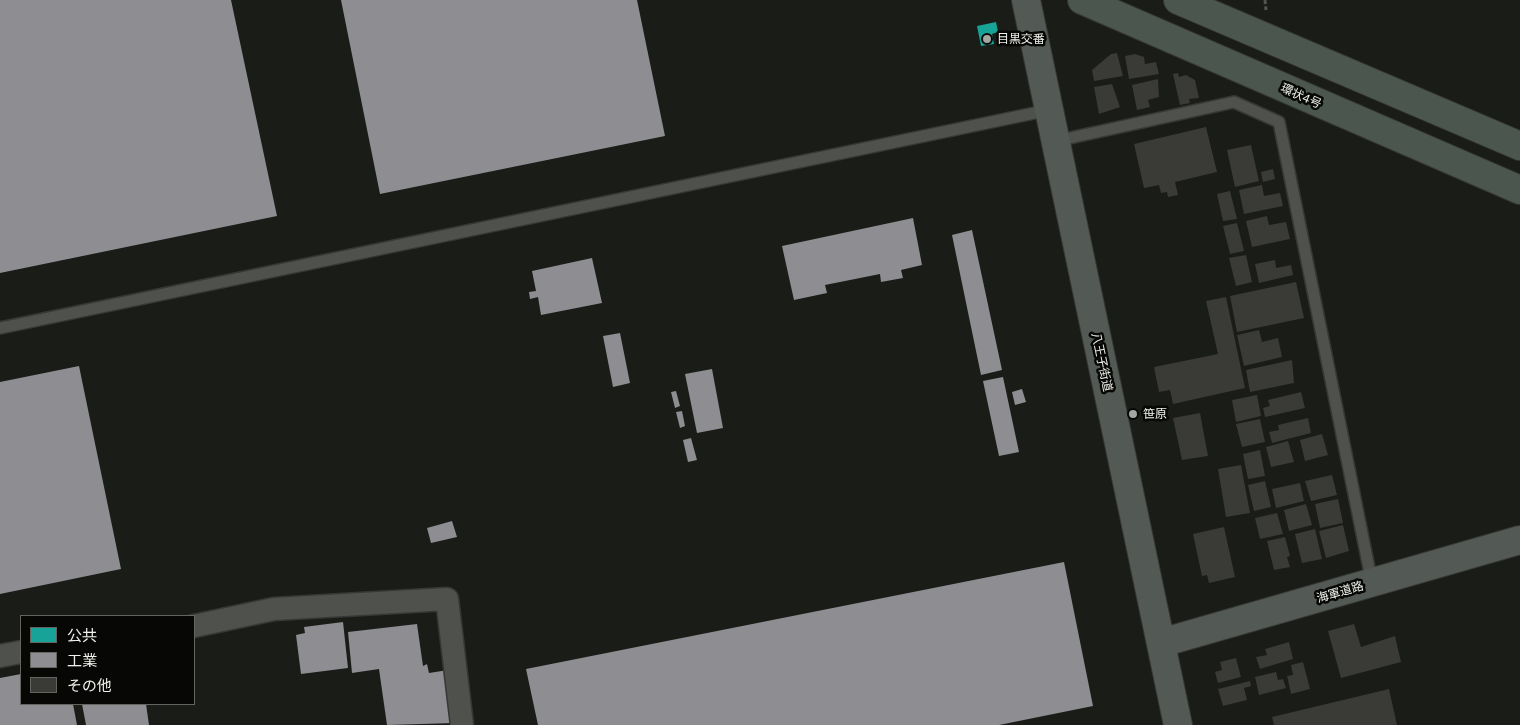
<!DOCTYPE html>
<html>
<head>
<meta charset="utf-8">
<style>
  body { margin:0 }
  #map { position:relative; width:1520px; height:725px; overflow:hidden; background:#1a1c18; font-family:Commissioner,"Noto Sans JP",sans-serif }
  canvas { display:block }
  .legend { position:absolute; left:20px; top:615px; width:175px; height:90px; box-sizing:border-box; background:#070805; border:1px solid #646561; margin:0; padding:6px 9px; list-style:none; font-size:15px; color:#eff1ec }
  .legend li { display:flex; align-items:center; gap:10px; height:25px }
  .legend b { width:25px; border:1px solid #646561 }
</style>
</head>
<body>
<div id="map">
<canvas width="1520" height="725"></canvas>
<ul class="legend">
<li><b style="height:14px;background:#17a398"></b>公共</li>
<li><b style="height:14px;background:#8d8d92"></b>工業</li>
<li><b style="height:14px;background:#3a3a37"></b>その他</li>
</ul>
</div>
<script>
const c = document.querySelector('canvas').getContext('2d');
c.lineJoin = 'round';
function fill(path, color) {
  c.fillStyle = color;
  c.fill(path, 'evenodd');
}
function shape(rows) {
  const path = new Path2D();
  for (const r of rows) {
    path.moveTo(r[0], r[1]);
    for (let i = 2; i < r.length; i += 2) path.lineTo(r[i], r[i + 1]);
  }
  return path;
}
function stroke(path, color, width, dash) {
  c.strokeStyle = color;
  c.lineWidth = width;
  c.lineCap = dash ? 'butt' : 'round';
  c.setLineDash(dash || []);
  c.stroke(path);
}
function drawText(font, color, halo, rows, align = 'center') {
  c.font = font + ' Commissioner,"Noto Sans JP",sans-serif';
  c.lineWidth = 5;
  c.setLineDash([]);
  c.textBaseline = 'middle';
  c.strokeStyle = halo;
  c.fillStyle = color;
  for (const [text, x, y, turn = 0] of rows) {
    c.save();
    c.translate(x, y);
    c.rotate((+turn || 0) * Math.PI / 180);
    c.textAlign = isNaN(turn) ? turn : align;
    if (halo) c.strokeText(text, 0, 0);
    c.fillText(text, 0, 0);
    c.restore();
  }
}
fill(shape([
  [996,22,998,32,992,34,994,44,981,46,977,26]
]), '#17a398');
fill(shape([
  [0,0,231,0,277,216,0,273],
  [341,0,637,0,665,136,380,194],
  [913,218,922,265,901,270,903,278,881,282,880,274,825,285,827,293,794,300,782,246],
  [972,230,1002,370,981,375,952,235],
  [592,258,602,303,541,315,538,297,530,299,529,292,536,291,532,271],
  [620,333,630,383,613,387,603,336],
  [79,366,121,569,0,594,0,382],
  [712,369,723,428,697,433,685,374],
  [1003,377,1019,452,999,456,983,381],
  [1022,389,1026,402,1015,405,1012,392],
  [676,391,680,406,675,408,671,392],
  [682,411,685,426,680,428,676,412],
  [691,438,697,460,688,462,683,440],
  [452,521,457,537,431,543,427,528],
  [1064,562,1093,706,999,725,538,725,526,669],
  [343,622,348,668,301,674,296,635,305,633,304,627],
  [417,624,423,666,427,664,429,673,448,670,455,723,387,725,379,669,352,673,348,632],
  [21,674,21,704,73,704,77,725,0,725,0,678],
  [82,704,146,704,149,725,86,725]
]), '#8d8d92');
fill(shape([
  [1117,53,1123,76,1094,81,1092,70,1111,54],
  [1135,54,1144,57,1145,64,1156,62,1159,74,1129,79,1125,56],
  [1178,73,1179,77,1186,75,1195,80,1199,98,1189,99,1190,103,1180,105,1173,74],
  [1158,79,1159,97,1148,100,1150,107,1137,110,1132,85],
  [1112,84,1120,107,1099,114,1094,87],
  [1206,127,1217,172,1175,182,1178,195,1168,197,1167,192,1161,193,1159,185,1144,188,1134,144],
  [1251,145,1259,181,1235,187,1227,150],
  [1273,169,1275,179,1263,182,1261,172],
  [1262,185,1264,196,1280,193,1283,206,1244,214,1239,190],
  [1230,191,1237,219,1223,221,1217,194],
  [1267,216,1269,225,1286,222,1290,239,1252,247,1246,221],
  [1237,223,1244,251,1230,254,1223,226],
  [1246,255,1252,282,1236,286,1229,258],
  [1275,260,1276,268,1291,265,1293,275,1259,283,1255,264],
  [1296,282,1304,318,1237,332,1230,296],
  [1226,297,1245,388,1173,404,1170,390,1159,392,1154,367,1218,354,1206,301],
  [1259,330,1262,342,1278,338,1282,357,1244,366,1237,335],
  [1292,360,1294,383,1250,392,1246,370],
  [1301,392,1305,408,1265,417,1263,408,1270,406,1268,400],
  [1257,395,1261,416,1236,422,1232,400],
  [1200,413,1208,456,1182,460,1173,418],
  [1308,418,1311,433,1272,443,1269,432,1279,430,1278,425],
  [1260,419,1265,442,1242,447,1236,424],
  [1322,434,1328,455,1305,461,1300,440],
  [1288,441,1294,462,1271,467,1266,447],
  [1260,450,1265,476,1248,479,1243,454],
  [1241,465,1250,513,1226,517,1218,469],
  [1332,475,1337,495,1311,501,1305,481],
  [1265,481,1271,507,1254,511,1248,485],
  [1300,483,1304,501,1276,508,1272,489],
  [1338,499,1343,523,1320,528,1315,504],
  [1306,504,1312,525,1289,531,1284,510],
  [1277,513,1283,534,1260,539,1255,518],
  [1343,525,1349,551,1326,558,1319,531],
  [1224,527,1235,577,1209,583,1207,575,1202,576,1193,534],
  [1315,529,1322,559,1302,563,1295,534],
  [1285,537,1290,556,1287,557,1290,567,1274,570,1267,541],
  [1354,624,1361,647,1395,636,1401,662,1341,678,1328,631],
  [1289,642,1293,659,1260,669,1256,657,1267,655,1265,649],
  [1236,658,1241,677,1218,683,1215,672,1222,670,1220,662],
  [1303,662,1310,689,1291,694,1287,676,1293,675,1291,665],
  [1276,672,1278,680,1283,679,1286,688,1259,695,1255,677],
  [1250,681,1251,686,1244,688,1247,700,1223,706,1218,689],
  [1389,689,1397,725,1274,725,1272,717]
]), '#3a3a37');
const lane = shape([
  [1056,141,1234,102,1279,122,1372,583],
  [0,328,1049,110]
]);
const street = shape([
  [194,626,274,609,447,599,462,725],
  [0,656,21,652]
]);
const secondary = shape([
  [1026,0,1178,725],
  [1161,643,1520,540]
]);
const primary = shape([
  [1082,0,1520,190],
  [1178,0,1520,146]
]);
stroke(lane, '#373836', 14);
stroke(street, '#373836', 25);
stroke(secondary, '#373836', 30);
stroke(primary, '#373836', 30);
stroke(shape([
  [1265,0,1266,10]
]), '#555654', 3, [4, 2.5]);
stroke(lane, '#4f514d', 11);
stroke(street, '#4f514d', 22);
stroke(secondary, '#535954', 28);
stroke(primary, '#4b564e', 28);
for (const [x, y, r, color] of [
  [987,39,5,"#a4a6a2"],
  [1133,414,5,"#a4a6a2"]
]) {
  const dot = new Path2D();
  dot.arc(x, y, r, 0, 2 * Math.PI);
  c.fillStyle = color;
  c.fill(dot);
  stroke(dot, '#070805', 2);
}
drawText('12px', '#eff1ec', '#070805', [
  ["目黒交番",997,39],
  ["笹原",1143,414]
], 'left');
drawText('12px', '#eff1ec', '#070805', [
  ["環状4号",1301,96,24],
  ["八王子街道",1102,362,78],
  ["海軍道路",1340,592,-16]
]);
</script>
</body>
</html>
